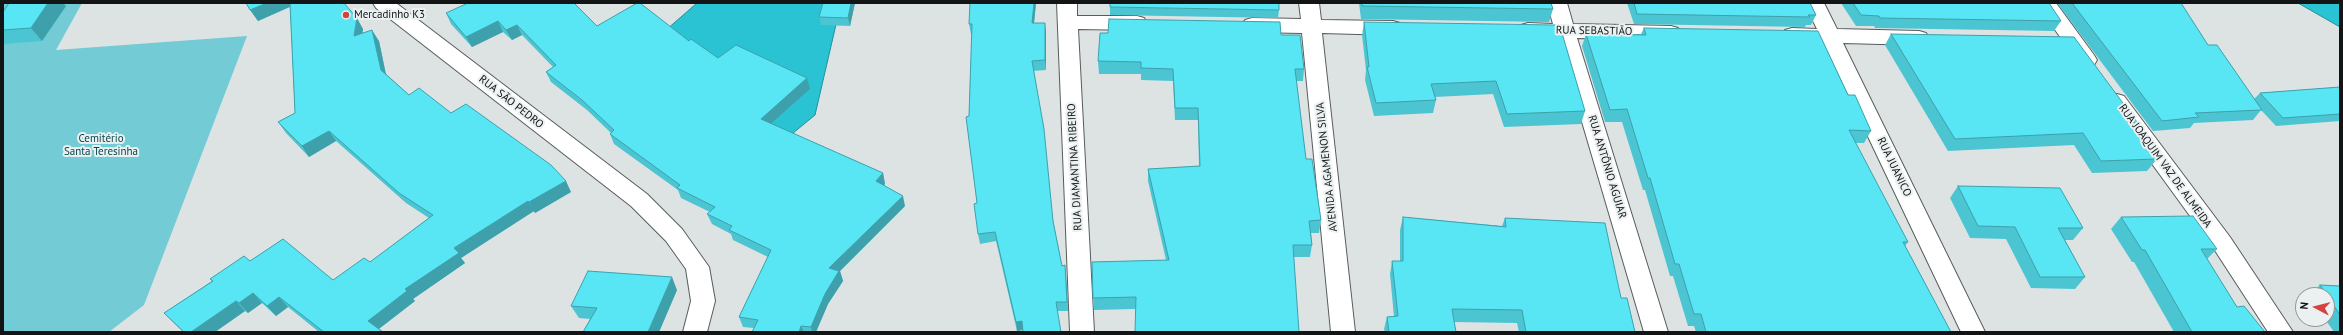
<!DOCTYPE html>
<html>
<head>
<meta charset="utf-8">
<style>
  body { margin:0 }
  #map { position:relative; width:2343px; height:335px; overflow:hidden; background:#dde3e3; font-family:"PT Sans",sans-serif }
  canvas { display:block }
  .frame { position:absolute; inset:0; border:4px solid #131415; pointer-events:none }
  .north { position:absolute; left:2295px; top:287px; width:40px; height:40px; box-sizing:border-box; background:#ebf0f1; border:1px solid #959899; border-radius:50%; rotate:277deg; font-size:11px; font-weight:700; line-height:16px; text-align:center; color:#131415 }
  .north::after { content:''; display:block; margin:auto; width:14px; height:18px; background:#d34441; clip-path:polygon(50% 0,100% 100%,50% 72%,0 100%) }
</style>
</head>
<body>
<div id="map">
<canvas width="2343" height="335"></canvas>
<div class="frame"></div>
<div class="north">N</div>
</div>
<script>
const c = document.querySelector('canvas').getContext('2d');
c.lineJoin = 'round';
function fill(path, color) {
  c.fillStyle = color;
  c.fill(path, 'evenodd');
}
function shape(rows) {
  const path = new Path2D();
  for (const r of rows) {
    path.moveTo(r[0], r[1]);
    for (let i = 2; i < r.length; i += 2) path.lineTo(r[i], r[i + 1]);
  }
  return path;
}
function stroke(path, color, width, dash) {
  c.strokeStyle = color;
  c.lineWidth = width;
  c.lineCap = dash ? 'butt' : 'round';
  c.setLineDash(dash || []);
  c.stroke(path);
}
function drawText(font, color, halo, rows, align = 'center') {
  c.font = font + ' "PT Sans",sans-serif';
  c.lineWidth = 4;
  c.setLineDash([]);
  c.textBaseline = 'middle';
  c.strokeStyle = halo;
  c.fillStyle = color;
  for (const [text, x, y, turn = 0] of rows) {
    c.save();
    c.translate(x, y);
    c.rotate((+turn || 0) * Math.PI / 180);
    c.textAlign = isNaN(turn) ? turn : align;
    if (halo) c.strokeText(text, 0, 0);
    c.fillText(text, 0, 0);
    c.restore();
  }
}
fill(shape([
  [3,3,82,3,56,50,247,36,144,305,109,332,3,332]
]), '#73cbd6');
const water = shape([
  [697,3,841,3,815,115,736,180,642,51,697,3],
  [2298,3,2340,3,2340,27,2298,3]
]);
fill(water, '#2ac3d3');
stroke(water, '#238e9a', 1);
const street = shape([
  [373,3,396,3,647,194,682,229,709,267,715,301,707,332,683,332,691,301,686,269,666,241,631,206,376,8,373,3],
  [1057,3,1077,3,1077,16,1137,16,1144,18,1147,23,1144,28,1137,30,1078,29,1094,332,1070,332,1057,3],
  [1299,3,1319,3,1321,20,1393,21,1400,23,1403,28,1400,33,1393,35,1322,33,1355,332,1331,332,1302,33,1252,32,1245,30,1242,25,1245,20,1252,18,1301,19,1299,3],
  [1547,3,1567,3,1573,24,1671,26,1678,28,1681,33,1678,38,1671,40,1577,38,1668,332,1644,332,1557,37,1528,37,1521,35,1518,30,1521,25,1528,23,1553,24,1547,3],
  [1804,3,1824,3,1837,29,1919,31,1926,33,1929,38,1926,43,1919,45,1843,43,1985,332,1961,332,1823,42,1792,42,1785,40,1782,35,1785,30,1792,28,1817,29,1804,3],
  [2036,3,2056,3,2094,55,2097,60,2094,65,2087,67,2080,65,2036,3],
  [2117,94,2124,96,2230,237,2293,332,2268,332,2214,249,2110,106,2107,101,2110,96,2117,94]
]);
stroke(street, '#575b5c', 2);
fill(street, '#fff');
fill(shape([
  [246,3,344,3,363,29,362,33,379,41,386,74,409,95,451,113,571,192,535,213,534,211,461,258,465,263,413,299,415,301,379,329,383,332,319,332,288,307,276,316,262,303,248,313,245,311,215,332,183,332,164,313,212,281,210,279,250,261,333,280,370,262,429,218,406,203,336,141,309,157,286,133,278,122,295,113,290,7,258,21],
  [823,3,855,3,850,26,821,25,819,17],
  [970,3,1036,3,1034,23,1046,32,1046,70,1033,71,1053,221,1062,266,1065,265,1068,311,1058,311,1023,330,1017,331,996,241,980,244,978,234,977,203,969,116,972,34,971,34,969,24],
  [1359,3,1551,3,1553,9,1549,22,1361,19],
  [1627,3,1810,3,1816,15,1811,25,1806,25,1805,27,1634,24],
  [1841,3,2049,3,2061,21,2054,31,1875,28,1874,26,1856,26],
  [2057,3,2181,3,2208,45,2254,99,2260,93,2340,87,2340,121,2276,126,2261,110,2253,120,2194,123,2190,128,2153,131],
  [66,6,42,41,3,44,3,12],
  [1110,7,1279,10,1278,18,1110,15],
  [446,13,597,26,689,41,718,58,810,89,771,124,883,173,885,184,884,185,905,206,840,271,843,281,828,304,816,332,752,332,754,328,743,327,739,317,768,257,733,240,731,234,712,224,707,214,710,212,681,198,678,190,614,144,610,134,611,133,587,110,551,82,546,72,553,67,522,35,512,40,503,32,472,47,451,24],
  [1364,22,1557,33,1585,111,1581,124,1504,127,1493,94,1435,97,1436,100,1433,113,1374,116,1365,80,1366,70,1362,35],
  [1644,28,1848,95,1871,131,1864,143,1855,143,1908,242,1905,246,1951,332,1696,332,1694,326,1688,326,1673,276,1670,276,1645,190,1643,190,1622,122,1605,122,1582,46,1586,34,1641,34],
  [1891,34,2137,122,2133,127,2157,159,2147,171,2092,173,2074,145,1948,151,1885,45],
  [1281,35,1304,69,1303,81,1296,81,1306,159,1321,220,1319,233,1311,233,1312,245,1310,257,1293,257,1135,309,1094,310,1092,262,1166,260,1148,181,1148,169,1199,166,1198,120,1175,120,1173,81,1141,80,1141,74,1099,74,1098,61],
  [1958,186,2083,228,2073,240,2065,240,2085,277,2075,289,2031,288,2006,239,1970,238,1950,198],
  [1403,217,1502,226,1505,218,1621,298,1635,332,1519,332,1517,323,1454,322,1456,332,1385,332,1384,329,1387,317,1394,317,1390,274,1392,261,1400,261,1400,230],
  [2121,217,2217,249,2207,259,2237,307,2265,332,2174,332,2134,262,2132,262,2111,229],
  [2320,285,2340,286,2340,332,2334,332,2325,319,2327,319,2327,295,2309,295],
  [677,290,659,332,583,332,590,319,579,318,571,306]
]), '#4cc5d2');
fill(shape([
  [48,3,63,3,66,6,42,41,31,28],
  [267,3,296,3,296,4,258,21,250,10],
  [851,3,855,3,850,26,848,18],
  [1034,3,1036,3,1033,33,1032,23],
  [357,18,363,29,361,46,354,36],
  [498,21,503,32,472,47,466,37],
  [1045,23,1046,32,1046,70,1045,60],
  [517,25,522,35,512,40,506,30],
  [372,30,379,41,387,80,381,70],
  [807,78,810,89,764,130,761,119],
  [329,131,336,141,309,157,302,146],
  [883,173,885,184,878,191,876,181],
  [566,181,571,192,535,213,529,202],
  [903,196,905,206,840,271,843,281,828,304,816,332,812,332,811,327,829,268],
  [528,201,534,211,461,258,465,263,413,299,415,301,376,331,368,321,405,289,454,248],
  [1065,265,1066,275,1068,311,1067,302],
  [672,277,677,290,659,332,648,332],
  [253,293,262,303,248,313,239,303],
  [279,297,288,307,276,316,267,306],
  [236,301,245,311,215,332,191,332],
  [1022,321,1023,330,1017,331,1016,322],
  [801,326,804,332,799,332]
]), '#3ea0ab');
const building = shape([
  [9,3,48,3,31,28,3,30,3,12,9,3],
  [246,3,267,3,250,10,246,3],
  [290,3,344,3,357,18,354,36,372,30,381,70,409,95,419,88,451,113,466,104,551,165,566,181,529,202,528,201,454,248,459,253,405,289,407,291,368,321,383,332,330,332,330,331,329,332,324,332,279,297,267,306,253,293,239,303,236,301,191,332,184,332,164,313,213,281,210,279,244,256,250,261,283,239,333,280,364,258,370,262,433,215,399,193,329,131,302,146,278,122,295,113,290,3],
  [468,3,574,3,597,26,637,3,640,3,689,41,691,39,718,58,736,45,807,78,761,119,883,173,876,181,903,196,829,268,839,271,825,294,811,327,801,326,799,332,752,332,758,320,739,317,771,250,729,230,732,226,707,214,715,207,677,188,680,185,610,134,614,130,582,100,546,72,556,65,517,25,506,30,498,21,466,37,446,13,468,3],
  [823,3,851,3,848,18,819,17,823,3],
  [970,3,1034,3,1032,23,1045,23,1045,60,1032,61,1044,129,1053,221,1062,266,1065,265,1067,302,1056,302,1061,332,1023,332,1022,321,1016,322,995,232,978,234,974,204,977,203,966,117,969,116,972,24,969,24,970,3],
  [1110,3,1279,3,1279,10,1110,7,1110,3],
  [1362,3,1551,3,1553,9,1362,6,1362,3],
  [1634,3,1810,3,1816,15,1808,15,1810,17,1637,14,1634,3],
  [1853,3,2049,3,2061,21,1880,18,1879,16,1861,15,1853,3],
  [2072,3,2181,3,2208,45,2217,45,2262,110,2195,113,2199,117,2162,121,2072,3],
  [1109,19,1280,22,1281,35,1300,35,1304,69,1295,69,1306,159,1312,159,1321,220,1309,221,1312,245,1293,245,1299,332,1135,332,1136,297,1093,298,1092,262,1169,260,1148,169,1200,166,1198,108,1175,108,1173,69,1141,68,1141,62,1098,61,1100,33,1108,33,1109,19],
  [1364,22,1556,25,1557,33,1562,33,1585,111,1507,114,1496,81,1431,84,1436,100,1376,103,1367,67,1369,67,1364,22],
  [1644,28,1818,31,1848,95,1855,95,1871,131,1849,130,1908,242,1903,242,1951,332,1706,332,1701,314,1694,314,1679,264,1675,264,1650,178,1648,178,1627,109,1610,110,1586,34,1646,35,1644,28],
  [1891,34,2074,37,2137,122,2130,123,2157,159,2101,161,2083,133,1955,139,1891,34],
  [2340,87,2340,114,2283,118,2260,93,2340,87],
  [1958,186,2060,188,2083,228,2058,228,2085,277,2040,277,2015,227,1978,226,1958,186],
  [2193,216,2217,249,2201,249,2237,307,2244,306,2265,332,2192,332,2145,250,2142,250,2121,217,2193,216],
  [1403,217,1506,227,1505,218,1605,223,1621,298,1627,298,1635,332,1526,332,1522,310,1452,309,1456,332,1389,332,1387,317,1398,316,1392,261,1403,261,1403,217],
  [588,271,672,277,648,332,583,332,597,308,571,306,588,271],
  [2320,285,2340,286,2340,315,2327,295,2320,285]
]);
fill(building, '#58e5f4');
stroke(building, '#3ea0ab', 1);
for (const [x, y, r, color] of [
  [346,15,4,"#d34441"]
]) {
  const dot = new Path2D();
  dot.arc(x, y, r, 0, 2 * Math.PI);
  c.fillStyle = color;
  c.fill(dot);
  stroke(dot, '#ebf0f1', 1.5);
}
drawText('11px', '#131415', '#ebf0f1', [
  ["Mercadinho K3",354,15]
], 'left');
drawText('11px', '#131415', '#ebf0f1', [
  ["RUA SEBASTIÃO",1594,31,1],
  ["RUA SÃO PEDRO",511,102,38],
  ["RUA JOAQUIM VAZ DE ALMEIDA",2165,166,54],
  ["RUA DIAMANTINA RIBEIRO",1075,167,-93],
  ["AVENIDA AGAMENON SILVA",1327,167,-96],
  ["RUA ANTÔNIO AGUIAR",1607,167,73],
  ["RUA JUANICO",1894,167,64]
]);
drawText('11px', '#04474d', '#ebf0f1', [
  ["Cemitério",101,139],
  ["Santa Teresinha",101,152]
]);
</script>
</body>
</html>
